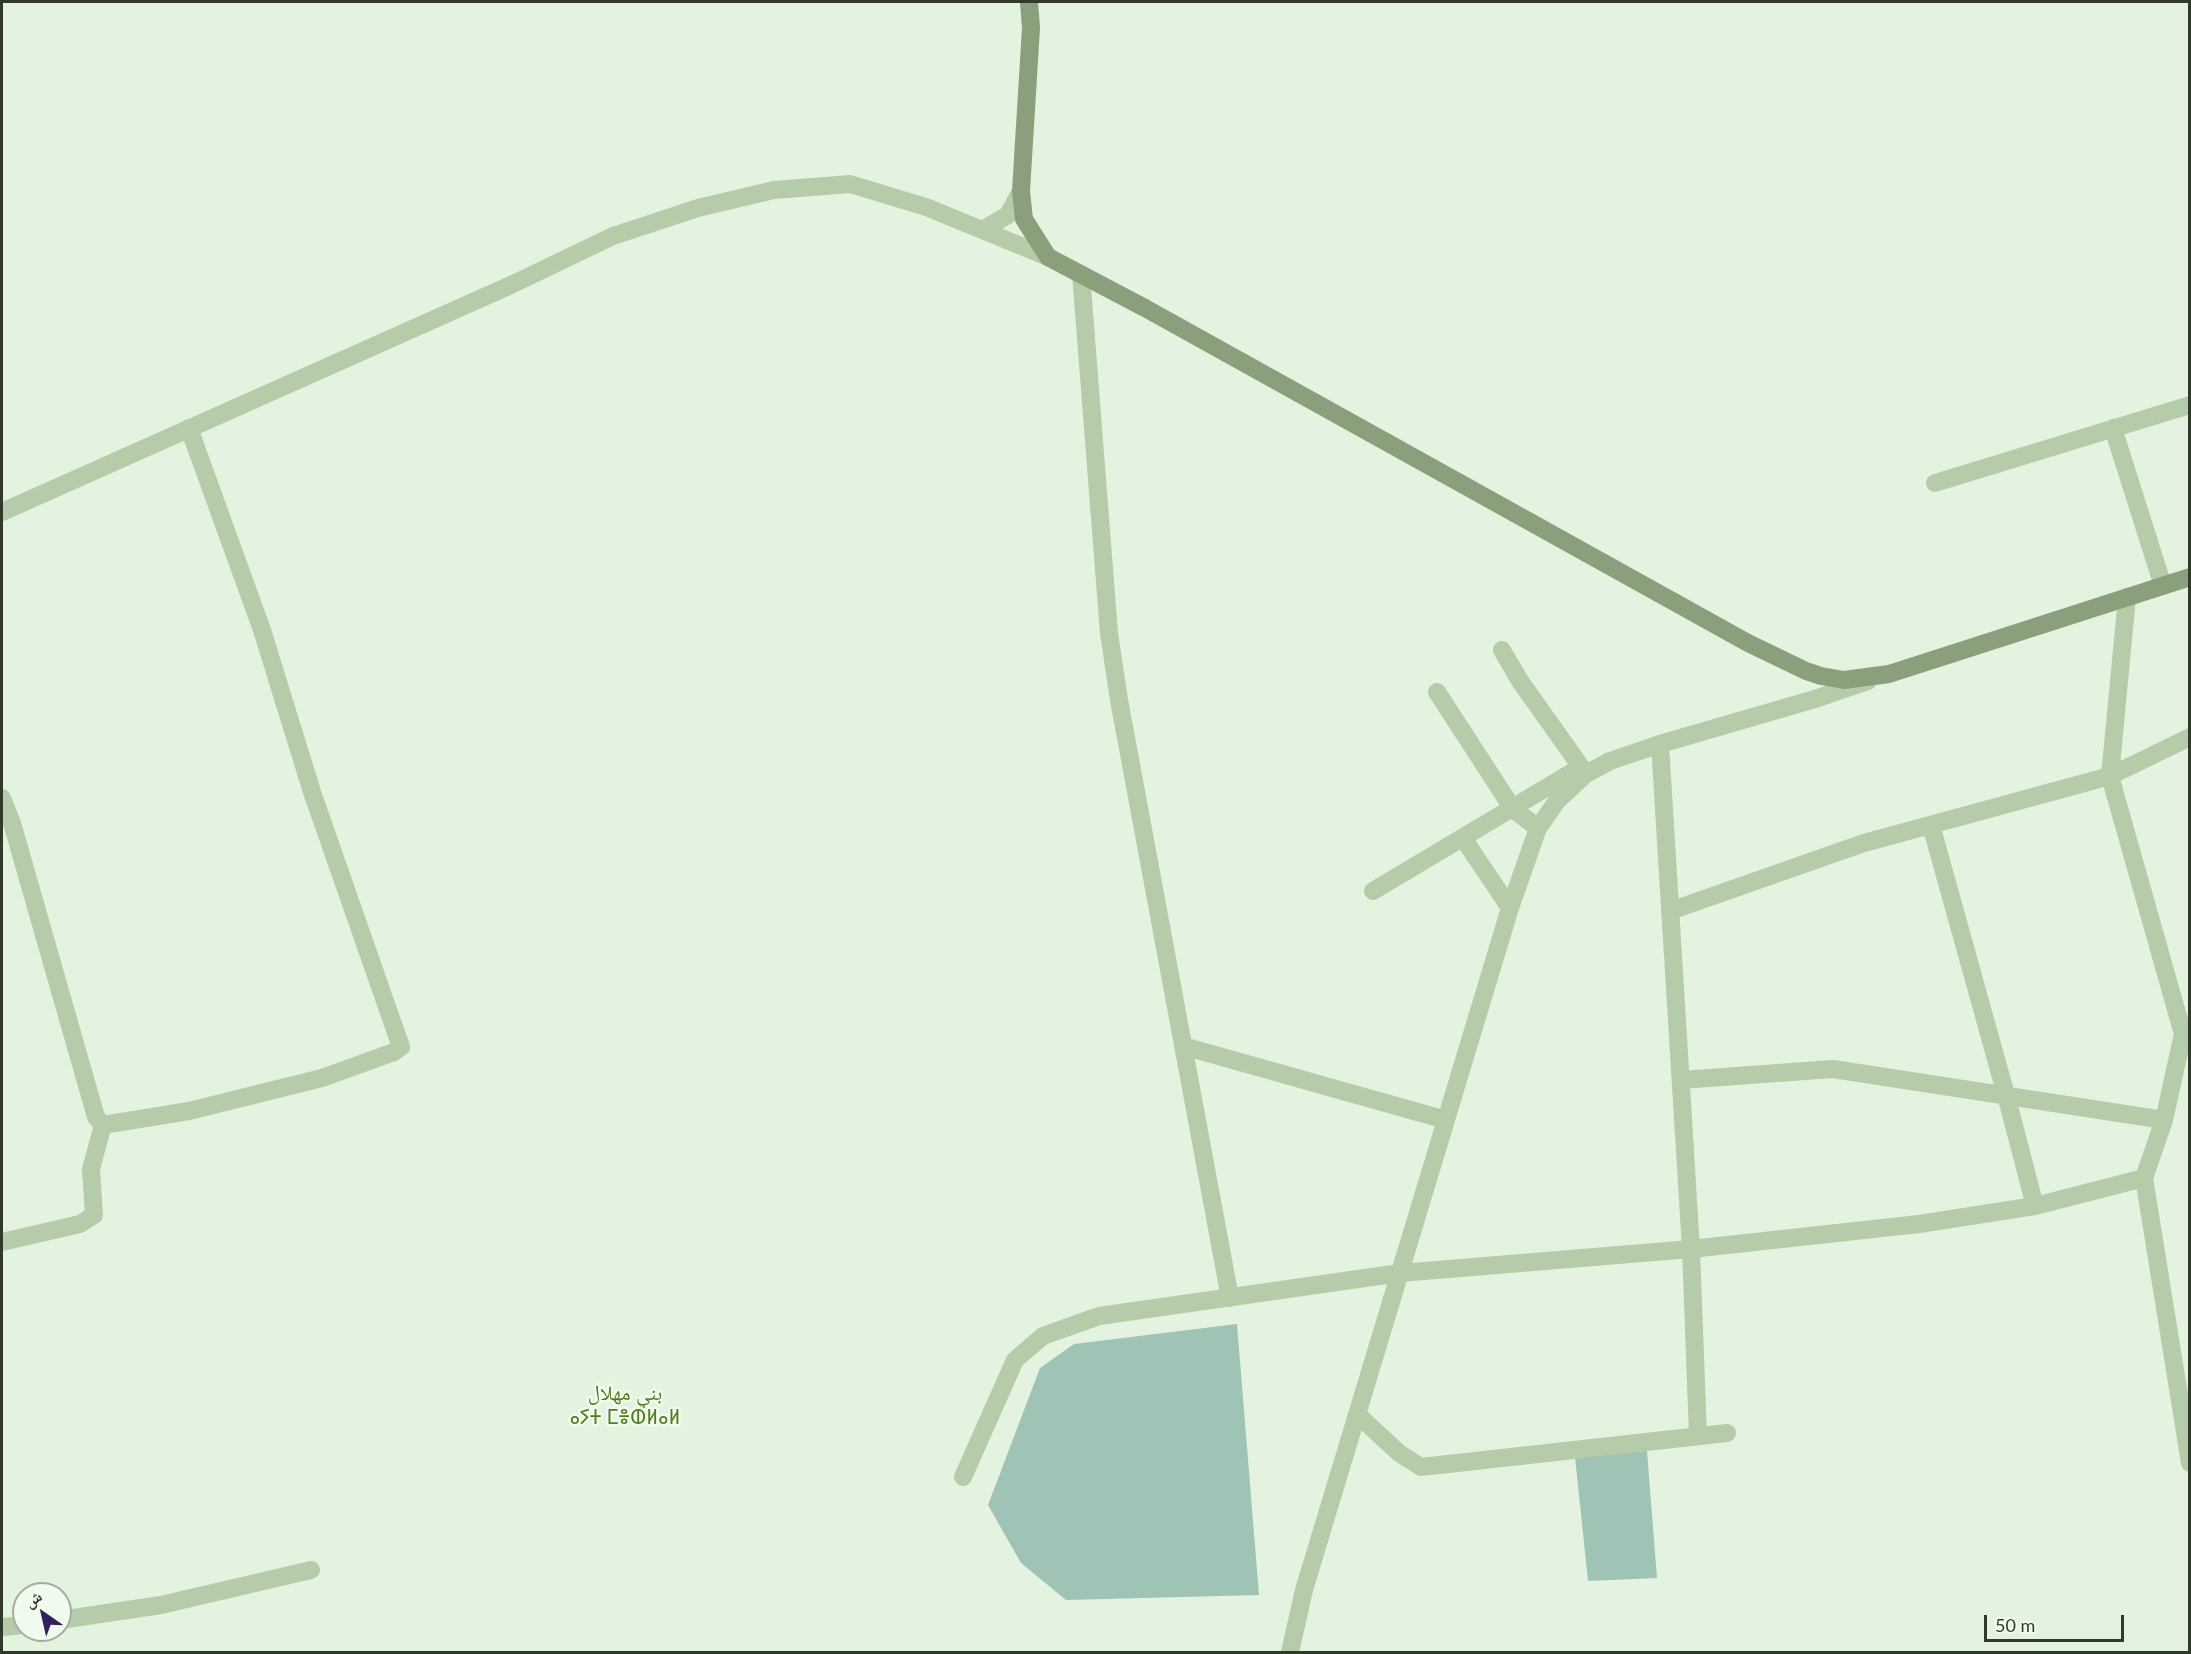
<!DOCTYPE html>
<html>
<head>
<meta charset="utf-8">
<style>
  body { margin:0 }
  #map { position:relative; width:2191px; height:1654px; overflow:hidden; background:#e4f3e0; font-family:Lato,"Noto Naskh Arabic",sans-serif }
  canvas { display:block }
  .frame { position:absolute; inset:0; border:3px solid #313a2a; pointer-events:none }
  .north { position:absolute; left:12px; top:1582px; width:60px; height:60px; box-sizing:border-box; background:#f0faed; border:2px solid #a4ad9f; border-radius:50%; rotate:326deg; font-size:16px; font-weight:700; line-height:24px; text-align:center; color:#313a2a }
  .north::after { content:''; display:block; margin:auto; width:21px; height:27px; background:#321f5c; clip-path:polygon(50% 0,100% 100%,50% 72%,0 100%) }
  .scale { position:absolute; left:1984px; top:1615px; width:140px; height:27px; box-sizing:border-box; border:3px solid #313a2a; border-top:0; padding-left:8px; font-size:18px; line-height:21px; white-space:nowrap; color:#313a2a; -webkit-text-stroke:4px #f0faed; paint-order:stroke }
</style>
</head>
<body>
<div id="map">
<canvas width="2191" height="1654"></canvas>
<div class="frame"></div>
<div class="north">ش</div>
<div class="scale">50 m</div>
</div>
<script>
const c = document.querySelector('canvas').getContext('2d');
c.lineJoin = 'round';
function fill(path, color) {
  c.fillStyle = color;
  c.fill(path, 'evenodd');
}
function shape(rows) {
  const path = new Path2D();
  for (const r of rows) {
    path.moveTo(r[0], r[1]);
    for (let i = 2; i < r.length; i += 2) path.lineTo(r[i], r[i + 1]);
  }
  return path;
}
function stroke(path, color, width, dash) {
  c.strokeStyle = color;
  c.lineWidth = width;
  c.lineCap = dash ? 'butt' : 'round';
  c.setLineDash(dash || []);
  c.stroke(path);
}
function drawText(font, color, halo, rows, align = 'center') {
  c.font = font + ' Lato,"Noto Naskh Arabic","Noto Sans Tifinagh",sans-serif';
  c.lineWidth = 5;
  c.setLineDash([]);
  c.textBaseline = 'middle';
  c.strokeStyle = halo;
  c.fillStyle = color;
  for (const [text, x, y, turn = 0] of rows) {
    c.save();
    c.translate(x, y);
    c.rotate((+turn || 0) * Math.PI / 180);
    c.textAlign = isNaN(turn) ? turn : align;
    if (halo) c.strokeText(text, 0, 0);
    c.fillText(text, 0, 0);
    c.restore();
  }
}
fill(shape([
  [1237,1324,1259,1595,1066,1600,1021,1563,988,1505,1040,1368,1074,1344],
  [1647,1451,1657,1578,1588,1581,1575,1457]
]), '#9fc3b4');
stroke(shape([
  [984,229,1008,215,1021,191],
  [1081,274,1109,633,1119,700,1230,1298],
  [2113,428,2163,586],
  [1935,483,2190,405],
  [2,512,511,285,613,236,698,208,774,190,850,184,926,207,1048,257],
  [2127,597,2110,776,2183,1034,2164,1120,2144,1178,2190,1463],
  [1502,650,1520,681,1586,774],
  [1437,692,1513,809,1538,828],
  [1660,744,1691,1249,1698,1436],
  [2,798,12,823,96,1117,103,1125,189,1111,322,1078,394,1052,401,1047,312,792,262,630,189,428],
  [1931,825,2006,1095,2035,1206],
  [1463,838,1510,908],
  [1373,891,1581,767],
  [1670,911,1864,843,2110,776,2190,737],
  [1183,1046,1446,1120],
  [1681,1080,1833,1069,2164,1120],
  [2,1242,80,1224,94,1215,91,1169,103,1125],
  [1357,1414,1399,1453,1421,1467,1727,1433],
  [963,1477,1015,1360,1043,1336,1099,1316,1400,1273,1691,1249,1919,1224,2035,1206,2144,1178],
  [60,1620,161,1605,311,1570],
  [2,1627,24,1625],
  [1290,1652,1304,1590,1510,908,1538,828,1557,801,1586,774,1610,761,1660,744,1815,699,1868,681]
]), '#b5ccab', 18);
stroke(shape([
  [1029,2,1031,28,1021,191,1024,219,1048,257,1145,308,1748,643,1806,671,1821,676,1844,680,1889,674,2190,577]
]), '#8aa07c', 18);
drawText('21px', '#517d21', '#f0faed', [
  ["بني مهلال",625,1393],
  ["ⴰⵢⵜ ⵎⴻⵀⵍⴰⵍ",625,1417]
]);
</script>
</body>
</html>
